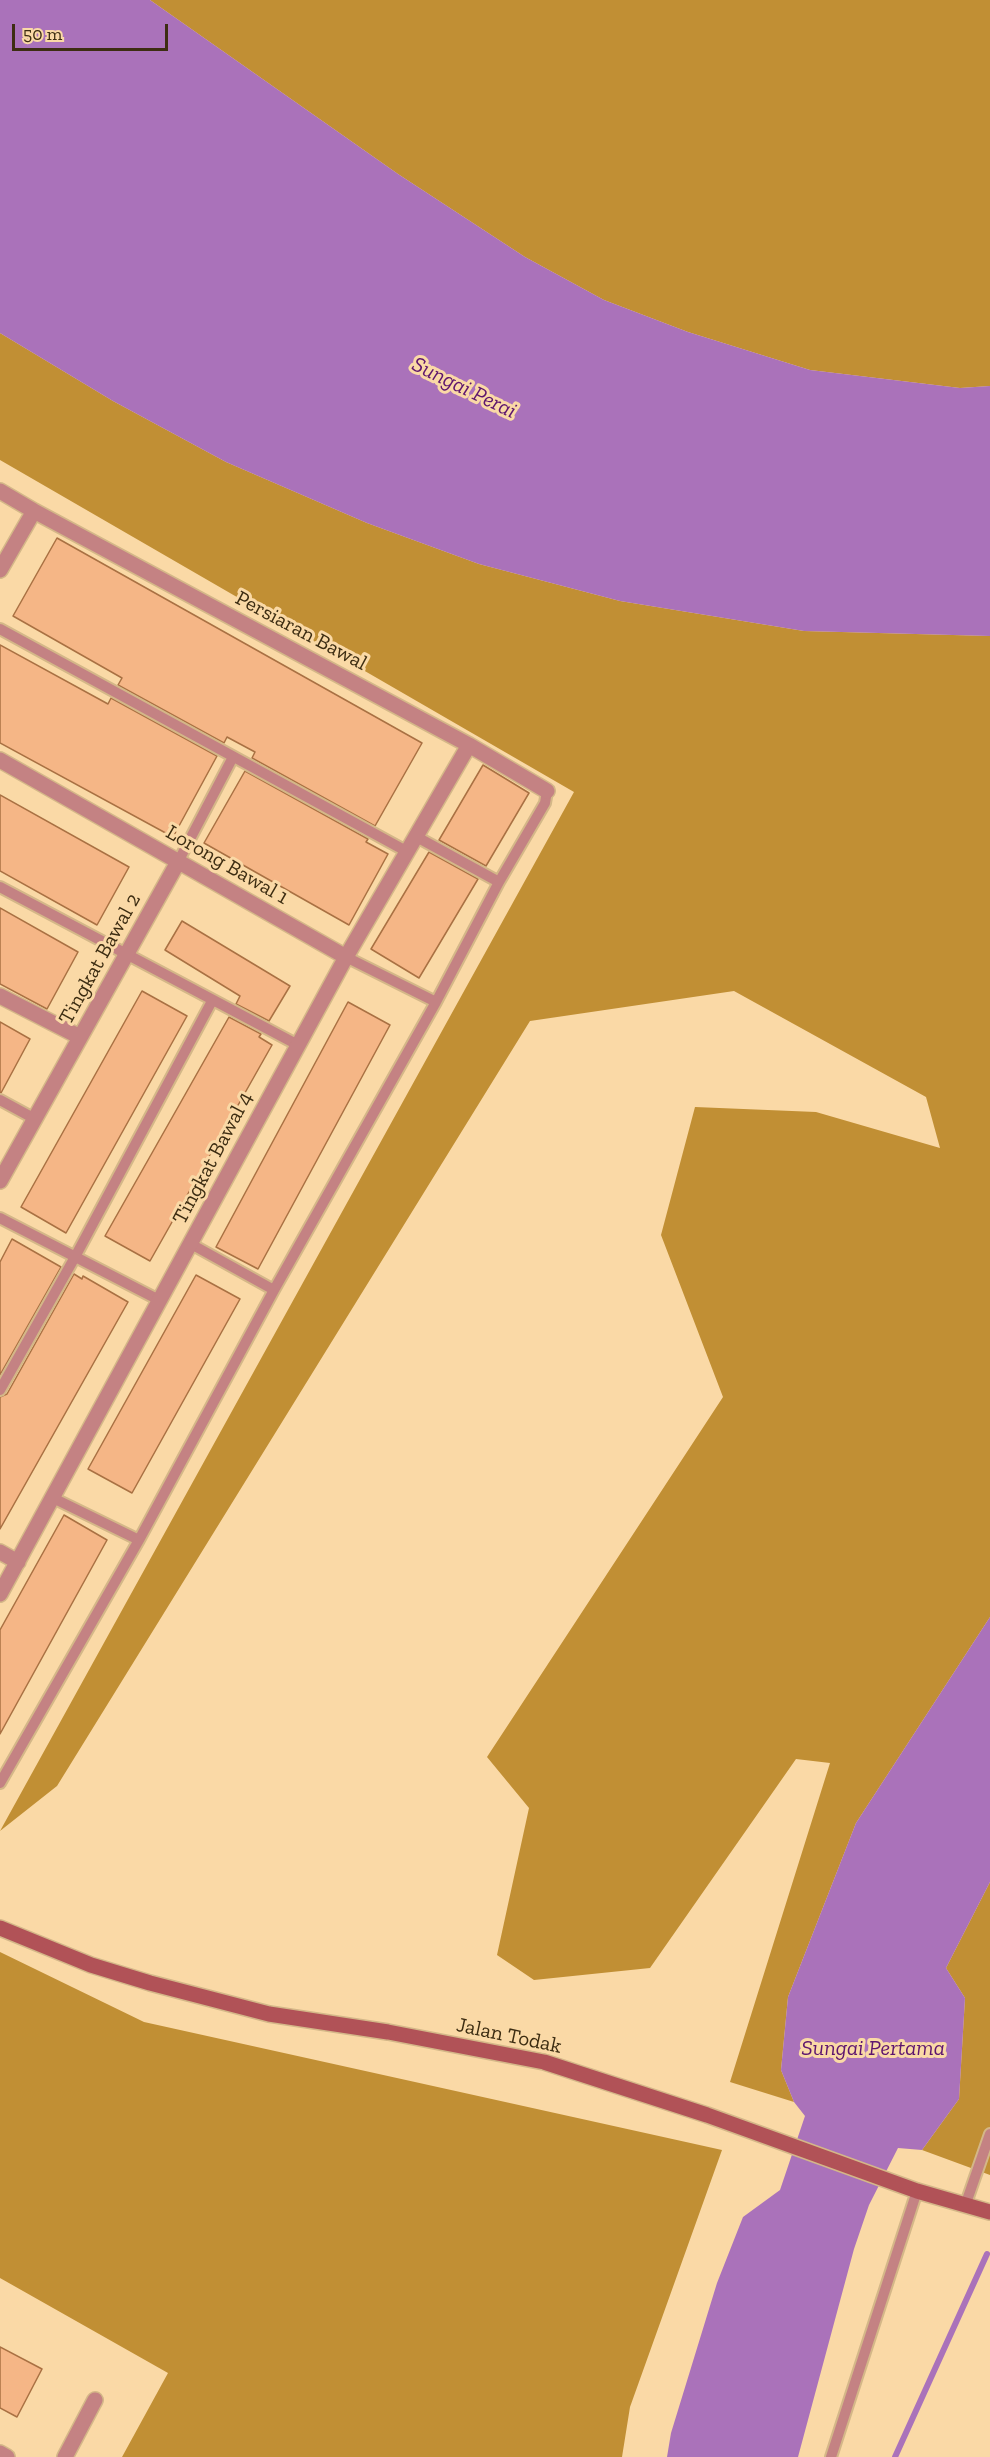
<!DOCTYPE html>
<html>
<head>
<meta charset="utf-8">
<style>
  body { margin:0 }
  #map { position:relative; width:990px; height:2457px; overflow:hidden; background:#fad9a6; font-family:"Zilla Slab",serif }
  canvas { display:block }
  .scale { position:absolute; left:12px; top:24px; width:156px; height:27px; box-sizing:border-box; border:3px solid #3d2d12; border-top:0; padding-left:8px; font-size:18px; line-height:21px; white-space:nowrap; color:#3d2d12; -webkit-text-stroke:4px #fad9a6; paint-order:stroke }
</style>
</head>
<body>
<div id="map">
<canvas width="990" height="2457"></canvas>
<div class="scale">50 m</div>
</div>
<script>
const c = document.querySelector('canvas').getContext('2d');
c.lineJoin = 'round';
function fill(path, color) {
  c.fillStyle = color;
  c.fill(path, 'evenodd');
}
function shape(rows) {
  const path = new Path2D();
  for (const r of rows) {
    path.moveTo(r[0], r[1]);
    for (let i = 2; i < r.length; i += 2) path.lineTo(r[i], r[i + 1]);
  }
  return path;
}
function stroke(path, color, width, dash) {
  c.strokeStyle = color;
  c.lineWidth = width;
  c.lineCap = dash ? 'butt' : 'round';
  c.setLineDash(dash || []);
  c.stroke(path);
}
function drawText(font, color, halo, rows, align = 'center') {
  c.font = font + ' "Zilla Slab",serif';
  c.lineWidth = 6;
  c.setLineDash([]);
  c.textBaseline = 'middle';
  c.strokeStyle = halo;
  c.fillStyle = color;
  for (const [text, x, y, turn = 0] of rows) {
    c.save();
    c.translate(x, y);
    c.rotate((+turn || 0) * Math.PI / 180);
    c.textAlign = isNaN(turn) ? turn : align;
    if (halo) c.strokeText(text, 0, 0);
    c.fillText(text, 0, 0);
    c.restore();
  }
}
fill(shape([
  [150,0,990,0,990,386,960,388,810,370,688,332,604,300,525,257,398,174],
  [0,333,113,401,226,462,367,523,479,564,620,601,804,631,990,636,990,1617,856,1823,788,1997,781,2070,794,2102,730,2082,830,1763,796,1759,650,1968,534,1980,497,1955,529,1808,487,1757,723,1397,661,1235,695,1107,816,1112,940,1148,926,1097,734,991,530,1021,57,1786,0,1831,574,792,0,460],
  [990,1882,990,2175,922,2150,959,2099,965,1998,946,1968],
  [0,1952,144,2022,722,2150,630,2407,622,2457,122,2457,168,2373,0,2278]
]), '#c18f34');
fill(shape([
  [0,0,150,0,398,174,525,257,604,300,688,332,810,370,960,388,990,386,990,636,804,631,620,601,479,564,367,523,226,462,113,401,0,333],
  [990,1617,990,1882,946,1968,965,1998,959,2099,922,2150,898,2148,869,2205,854,2249,798,2457,667,2457,671,2433,717,2283,743,2217,780,2190,805,2116,794,2102,781,2070,788,1997,856,1823]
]), '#aa72ba');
stroke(shape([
  [895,2457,987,2254]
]), '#aa72ba', 6);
const building = shape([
  [57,538,422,743,375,826,252,758,255,752,227,737,224,743,118,685,122,678,13,616,57,538],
  [0,645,108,704,111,698,217,756,173,837,0,743,0,645],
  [483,765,529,793,486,866,439,840,483,765],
  [245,771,368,839,366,842,388,854,349,925,204,843,245,771],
  [0,795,129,867,97,925,0,871,0,795],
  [429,852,478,879,419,978,371,949,429,852],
  [0,908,78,952,47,1009,0,984,0,908],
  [182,921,290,986,269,1021,236,1004,240,996,165,950,182,921],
  [142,991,187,1016,66,1233,21,1207,142,991],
  [348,1002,390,1025,258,1269,216,1247,348,1002],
  [229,1017,261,1034,259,1037,272,1045,150,1261,105,1236,229,1017],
  [0,1022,30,1039,1,1093,0,1093,0,1022],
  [12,1239,61,1267,0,1375,0,1262,12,1239],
  [74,1274,82,1279,83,1276,128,1302,0,1529,0,1397,7,1394,74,1274],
  [196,1275,240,1299,132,1493,88,1469,196,1275],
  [64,1515,107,1540,0,1734,0,1630,64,1515],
  [0,2347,42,2369,17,2417,0,2408,0,2347]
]);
fill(building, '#f5b686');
stroke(building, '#a97143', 1.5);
const lane = shape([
  [0,629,406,851],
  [415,836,499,882],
  [178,862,233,757],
  [0,887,298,1045],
  [346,957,436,1002],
  [0,1100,35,1119],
  [0,1218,159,1300],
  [191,1244,274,1290],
  [0,1390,75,1257,212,1001],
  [53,1498,139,1540],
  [0,1783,139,1540,274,1290,436,1002,499,882,545,803,547,791],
  [965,2206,990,2134],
  [831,2457,917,2191]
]);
const street = shape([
  [0,491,34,511,469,745,547,791],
  [0,570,34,511],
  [0,760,346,957],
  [0,996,80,1037],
  [0,1181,178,862],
  [0,1552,18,1562],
  [0,1594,346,957,469,745],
  [0,2453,7,2457],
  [65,2457,95,2400]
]);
const secondary = shape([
  [0,1928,91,1965,150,1983,269,2014,388,2032,544,2062,707,2115,917,2191,990,2212]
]);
stroke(lane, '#d4b788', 14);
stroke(street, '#d4b788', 18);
stroke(secondary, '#d4b788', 18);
stroke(lane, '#c48283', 10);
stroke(street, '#c48283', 15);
stroke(secondary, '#b15257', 15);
drawText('21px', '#3d2d12', '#fad9a6', [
  ["Persiaran Bawal",301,631,28],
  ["Lorong Bawal 1",227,865,30],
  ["Tingkat Bawal 2",100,959,-61],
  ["Tingkat Bawal 4",213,1158,-62],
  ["Jalan Todak",509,2036,12]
]);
drawText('italic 22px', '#5d156e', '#fad9a6', [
  ["Sungai Perai",464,388,26],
  ["Sungai Pertama",873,2049]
]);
</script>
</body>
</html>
